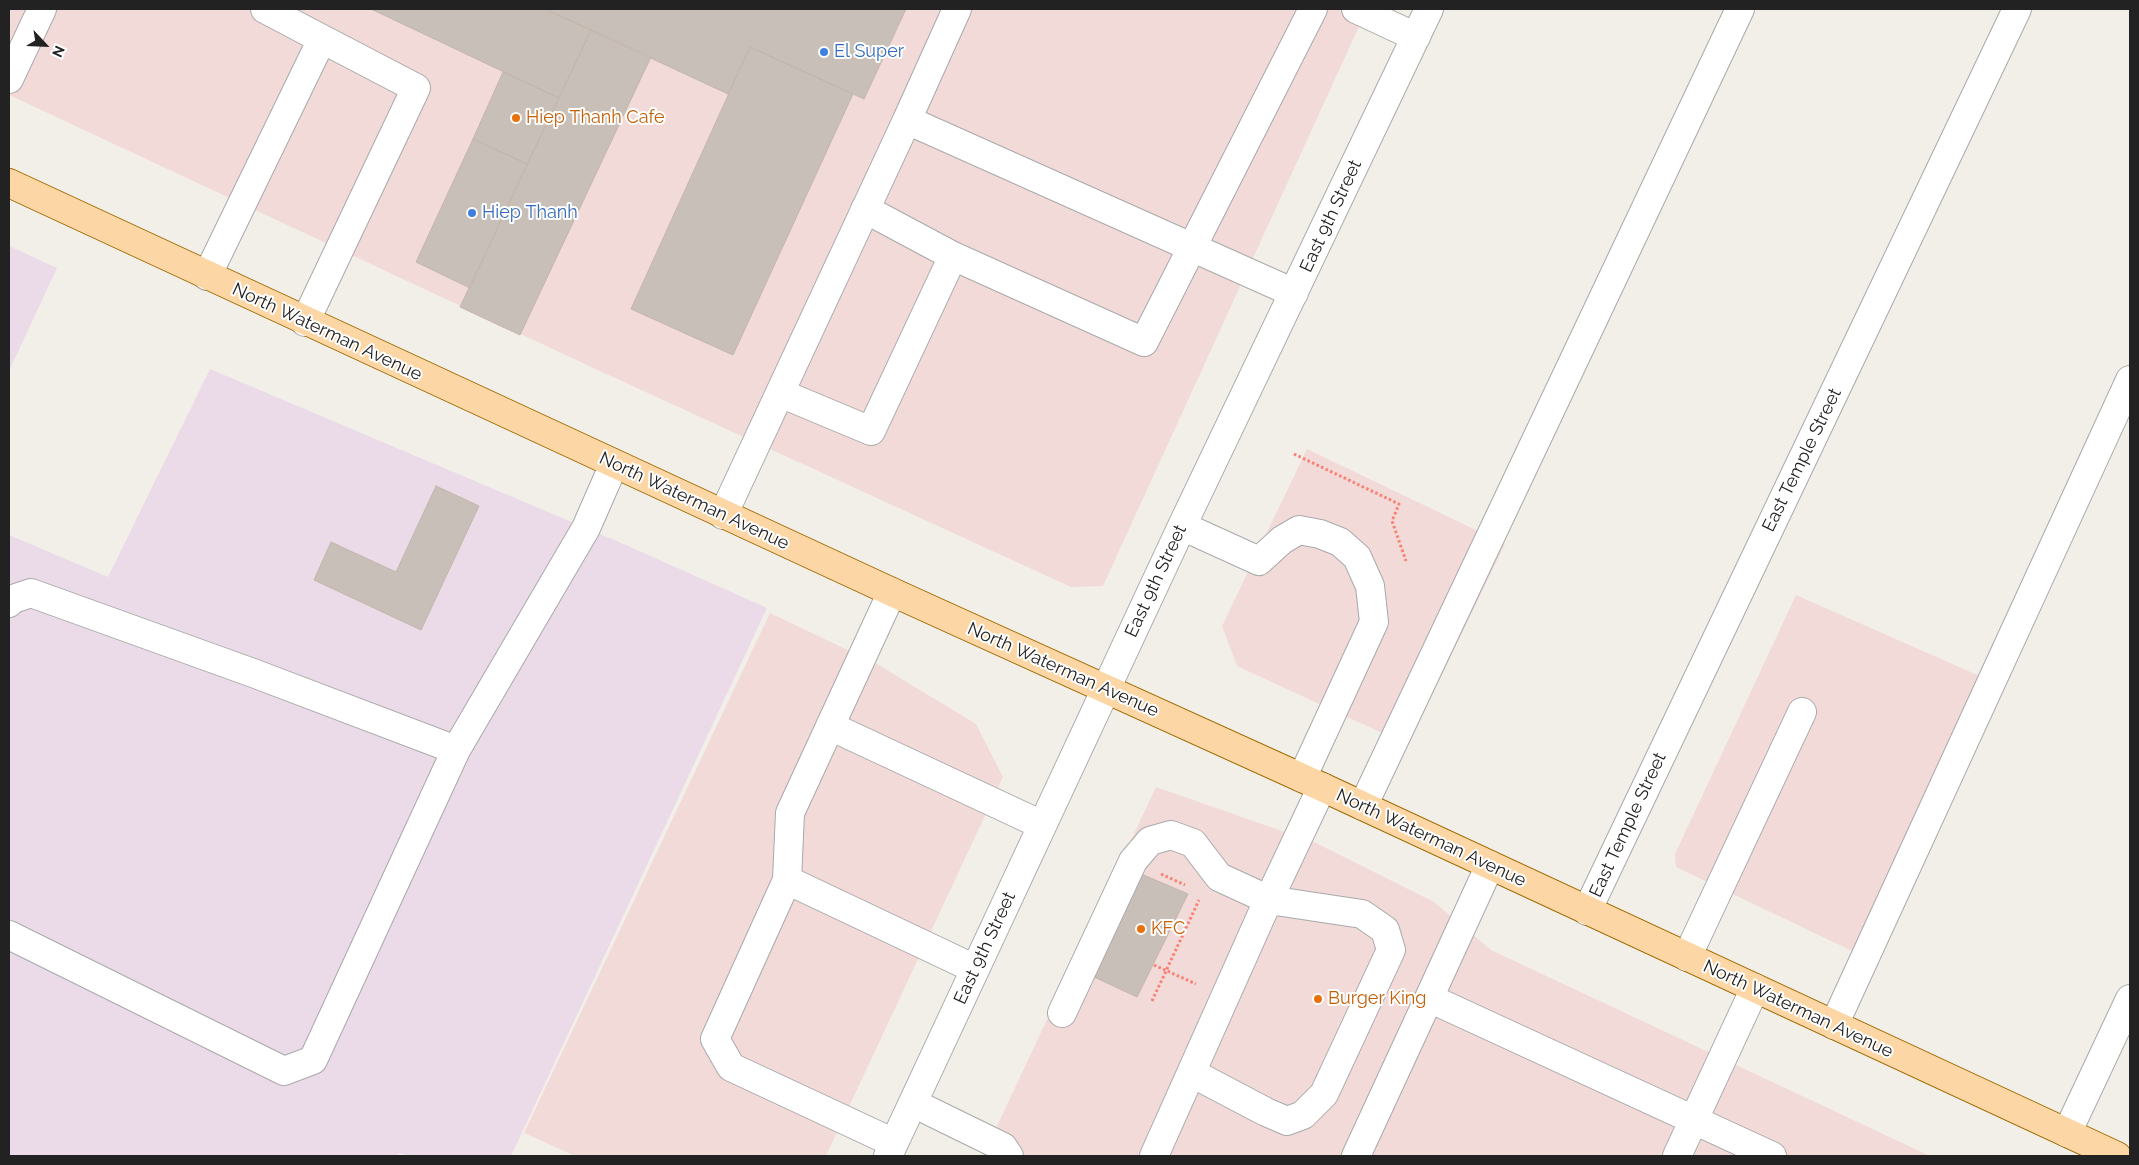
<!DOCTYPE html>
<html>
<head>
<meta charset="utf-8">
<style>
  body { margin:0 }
  #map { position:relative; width:2139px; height:1165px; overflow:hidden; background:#f2efe9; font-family:Raleway,sans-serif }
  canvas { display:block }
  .frame { position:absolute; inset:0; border:10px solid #222; pointer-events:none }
  .north { position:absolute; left:20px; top:20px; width:50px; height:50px; -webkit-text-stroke:4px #fff; paint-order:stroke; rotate:115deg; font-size:14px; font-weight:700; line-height:20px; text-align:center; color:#222 }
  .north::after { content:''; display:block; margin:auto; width:18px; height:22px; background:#222; clip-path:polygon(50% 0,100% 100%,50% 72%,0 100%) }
</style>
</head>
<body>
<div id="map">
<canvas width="2139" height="1165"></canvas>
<div class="frame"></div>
<div class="north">N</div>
</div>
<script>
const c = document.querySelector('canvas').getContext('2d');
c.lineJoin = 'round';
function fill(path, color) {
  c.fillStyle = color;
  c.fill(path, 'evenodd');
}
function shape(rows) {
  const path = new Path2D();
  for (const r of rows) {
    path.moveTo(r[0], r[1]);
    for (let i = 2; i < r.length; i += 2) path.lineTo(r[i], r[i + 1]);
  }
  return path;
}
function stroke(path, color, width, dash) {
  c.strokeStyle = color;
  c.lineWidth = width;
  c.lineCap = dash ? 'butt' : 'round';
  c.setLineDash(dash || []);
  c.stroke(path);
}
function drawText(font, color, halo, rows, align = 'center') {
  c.font = font + ' Raleway,sans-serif';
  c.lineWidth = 4;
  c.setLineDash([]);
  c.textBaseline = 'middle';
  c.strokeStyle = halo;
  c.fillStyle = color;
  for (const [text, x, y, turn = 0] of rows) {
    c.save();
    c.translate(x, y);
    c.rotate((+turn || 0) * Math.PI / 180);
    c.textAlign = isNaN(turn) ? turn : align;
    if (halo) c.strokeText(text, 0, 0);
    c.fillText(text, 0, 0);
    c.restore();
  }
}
fill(shape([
  [9,9,1367,9,1103,586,1071,587,602,372,9,95],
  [1307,449,1505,544,1408,745,1237,666,1222,626],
  [1796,595,2000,685,1873,961,1676,867,1675,854],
  [770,613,877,664,976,724,1003,777,826,1156,575,1156,524,1133],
  [1156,787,1316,843,1434,902,1491,950,1930,1156,983,1156]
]), '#f2dad9');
fill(shape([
  [9,246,57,268,9,371],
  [210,369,626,545,767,608,511,1156,408,1156,399,1153,397,1156,9,1156,9,535,108,577]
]), '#ebdbe8');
const building = shape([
  [371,9,545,9,591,30,559,98,371,9],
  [545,9,906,9,864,99,750,47,728,94,545,9],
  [591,30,651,57,520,335,460,307,591,30],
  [750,47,853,94,733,355,631,309,750,47],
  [503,72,559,98,527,164,473,139,503,72],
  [473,139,527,164,470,288,416,262,473,139],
  [436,486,479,506,421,630,314,580,331,542,396,572,436,486],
  [1139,873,1188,894,1137,997,1090,975,1139,873]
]);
fill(building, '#c7bfb8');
stroke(building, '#c4b6ab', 1);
const minor = shape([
  [265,9,322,39],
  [1356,9,1416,37],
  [9,79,42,9],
  [907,120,957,9],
  [865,209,953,256],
  [207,276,322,39,416,88,305,322],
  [780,393,871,431,953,256,1144,342,1313,9],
  [723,515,907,120,1294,293],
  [1182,526,1259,561,1282,540,1299,530,1320,534,1340,542,1357,557,1370,586,1374,622,1302,778],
  [892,592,790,813,787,880,715,1039,731,1067,894,1143],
  [9,603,10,600,31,593,253,673,456,750],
  [830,726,1042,825],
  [1363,806,1740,9],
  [787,880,975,969],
  [1587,911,2017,9],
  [9,935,284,1071,313,1060,456,750,586,528,614,464],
  [1687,957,1802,712],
  [1429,998,1490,865],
  [1062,1013,1133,861,1150,841,1171,835,1193,843,1219,877,1269,900,1362,914,1385,930,1391,950,1324,1094,1303,1115,1287,1121,1266,1112,1192,1073],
  [1834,1025,2130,380],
  [913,1103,1003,1147,1009,1156],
  [2067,1133,2130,999],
  [888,1156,1182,526,1429,9],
  [1154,1156,1262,914,1322,787],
  [1356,1156,1429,998,1772,1156],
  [1677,1156,1755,988]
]);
const major = shape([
  [9,183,892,592,1322,787,2117,1156]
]);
stroke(minor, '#a9a9a9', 30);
stroke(major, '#a06b00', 30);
stroke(shape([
  [1294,454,1399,504,1392,521,1406,561],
  [1161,874,1185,885],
  [1154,965,1196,984],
  [1152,1001,1199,900]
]), '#fa8072', 3, [2.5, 2.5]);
stroke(minor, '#fff', 28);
stroke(major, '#fcd6a4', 28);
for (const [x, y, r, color] of [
  [824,52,5,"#3f7fe0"],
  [516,118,5,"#e8710a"],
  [472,213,5,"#3f7fe0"],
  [1141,929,5,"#e8710a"],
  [1318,999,5,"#e8710a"]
]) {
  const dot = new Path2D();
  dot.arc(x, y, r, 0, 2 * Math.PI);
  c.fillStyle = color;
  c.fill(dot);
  stroke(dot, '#fff', 2);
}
drawText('18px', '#366cbe', '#fff', [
  ["El Super",834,52],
  ["Hiep Thanh",482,213]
], 'left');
drawText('18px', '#c56008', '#fff', [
  ["Hiep Thanh Cafe",526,118],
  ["KFC",1151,929],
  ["Burger King",1328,999]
], 'left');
drawText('18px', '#222', '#fff', [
  ["East 9th Street",1331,216,-65],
  ["North Waterman Avenue",327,332,25],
  ["East Temple Street",1802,460,-64],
  ["North Waterman Avenue",694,501,25],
  ["East 9th Street",1156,581,-65],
  ["North Waterman Avenue",1063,670,24],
  ["East Temple Street",1628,825,-65],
  ["North Waterman Avenue",1431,838,25],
  ["East 9th Street",985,948,-65],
  ["North Waterman Avenue",1798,1009,25]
]);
</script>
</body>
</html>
